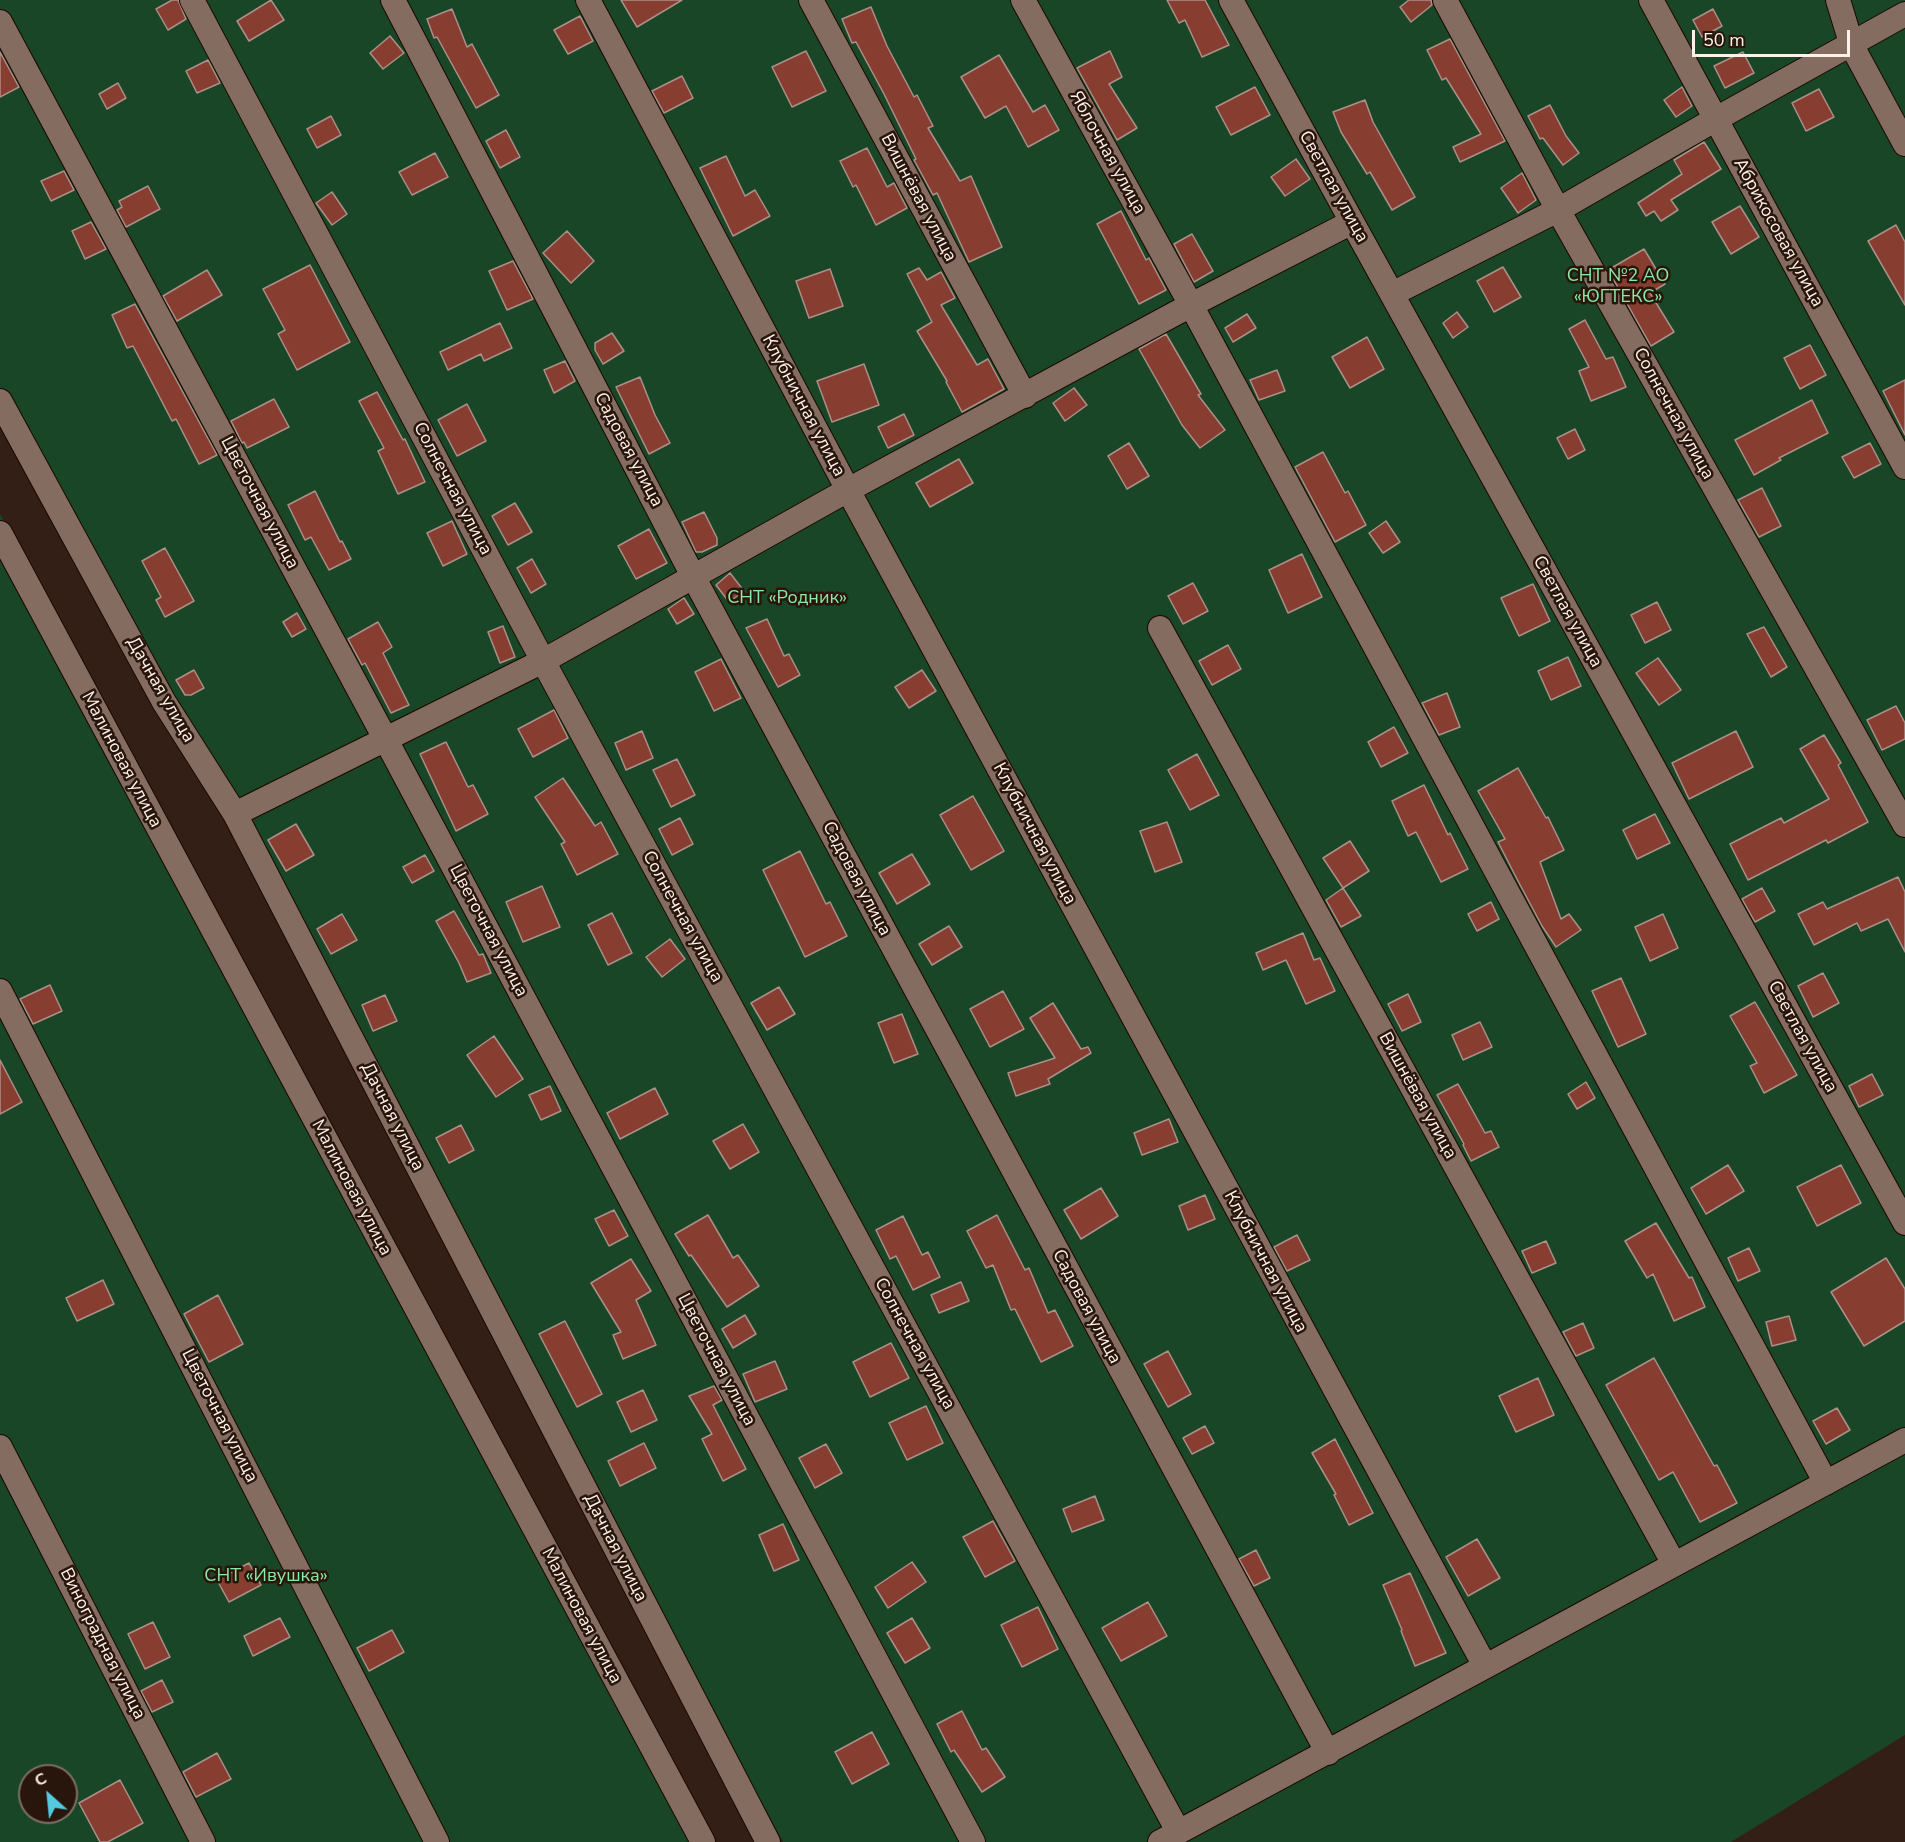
<!DOCTYPE html>
<html>
<head>
<meta charset="utf-8">
<style>
  body { margin:0 }
  #map { position:relative; width:1905px; height:1842px; overflow:hidden; background:#331f15; font-family:"Nunito Sans",sans-serif }
  canvas { display:block }
  .north { position:absolute; left:18px; top:1764px; width:60px; height:60px; box-sizing:border-box; background:#28160c; border:2px solid #7e6e65; border-radius:50%; rotate:333deg; font-size:16px; font-weight:700; line-height:24px; text-align:center; color:#fff1ea }
  .north::after { content:''; display:block; margin:auto; width:21px; height:27px; background:#54cade; clip-path:polygon(50% 0,100% 100%,50% 72%,0 100%) }
  .scale { position:absolute; left:1692px; top:30px; width:158px; height:27px; box-sizing:border-box; border:3px solid #fff1ea; border-top:0; padding-left:8px; font-size:18px; line-height:21px; white-space:nowrap; color:#fff1ea; -webkit-text-stroke:4px #28160c; paint-order:stroke }
</style>
</head>
<body>
<div id="map">
<canvas width="1905" height="1842"></canvas>
<div class="north">С</div>
<div class="scale">50 m</div>
</div>
<script>
const c = document.querySelector('canvas').getContext('2d');
c.lineJoin = 'round';
function fill(path, color) {
  c.fillStyle = color;
  c.fill(path, 'evenodd');
}
function shape(rows) {
  const path = new Path2D();
  for (const r of rows) {
    path.moveTo(r[0], r[1]);
    for (let i = 2; i < r.length; i += 2) path.lineTo(r[i], r[i + 1]);
  }
  return path;
}
function stroke(path, color, width, dash) {
  c.strokeStyle = color;
  c.lineWidth = width;
  c.lineCap = dash ? 'butt' : 'round';
  c.setLineDash(dash || []);
  c.stroke(path);
}
function drawText(font, color, halo, rows, align = 'center') {
  c.font = font + ' "Nunito Sans",sans-serif';
  c.lineWidth = 5;
  c.setLineDash([]);
  c.textBaseline = 'middle';
  c.strokeStyle = halo;
  c.fillStyle = color;
  for (const [text, x, y, turn = 0] of rows) {
    c.save();
    c.translate(x, y);
    c.rotate((+turn || 0) * Math.PI / 180);
    c.textAlign = isNaN(turn) ? turn : align;
    if (halo) c.strokeText(text, 0, 0);
    c.fillText(text, 0, 0);
    c.restore();
  }
}
fill(shape([
  [0,0,1905,0,1905,1735,1731,1842,783,1842,0,401],
  [0,514,707,1842,0,1842],
  [30,1776,66,1776,66,1812,30,1812]
]), '#184626');
const building = shape([
  [172,0,178,0,186,19,168,30,156,9,172,0],
  [271,0,284,20,249,41,237,21,271,0],
  [621,0,682,0,637,27,621,0],
  [1167,0,1205,0,1229,45,1202,57,1185,20,1179,23,1167,0],
  [1409,0,1431,0,1432,5,1411,22,1400,7,1409,0],
  [871,7,887,46,914,97,917,95,933,126,928,128,960,181,971,176,1002,247,969,262,937,193,933,195,914,160,916,159,884,94,856,42,852,43,842,19,871,7],
  [452,9,467,47,472,44,499,95,476,108,437,37,434,38,427,19,452,9],
  [1713,9,1722,26,1702,37,1693,20,1713,9],
  [580,16,593,41,568,54,554,30,580,16],
  [390,36,404,53,383,69,370,53,390,36],
  [1450,39,1505,141,1460,162,1453,147,1481,134,1446,78,1442,80,1427,50,1450,39],
  [806,51,826,91,792,107,772,67,806,51],
  [1110,51,1122,77,1109,84,1137,128,1117,140,1077,68,1110,51],
  [0,52,19,87,0,97,0,52],
  [1743,52,1754,73,1725,88,1714,66,1743,52],
  [999,55,1033,112,1045,105,1059,130,1028,147,1006,106,985,118,961,77,999,55],
  [208,60,220,83,197,93,186,71,208,60],
  [682,76,693,98,664,113,652,91,682,76],
  [118,83,126,98,107,109,99,94,118,83],
  [1255,87,1270,115,1231,135,1216,107,1255,87],
  [1682,87,1692,106,1676,117,1664,100,1682,87],
  [1819,89,1834,117,1806,131,1792,103,1819,89],
  [1365,100,1373,122,1415,197,1392,210,1370,172,1367,174,1341,132,1333,112,1365,100],
  [1550,105,1566,136,1579,153,1563,165,1543,138,1540,139,1528,116,1550,105],
  [331,116,341,135,317,148,307,129,331,116],
  [506,130,520,157,500,168,486,141,506,130],
  [1704,142,1721,169,1671,200,1678,210,1661,221,1654,211,1646,216,1638,203,1682,174,1674,160,1704,142],
  [867,148,887,187,894,183,907,208,876,225,856,185,853,187,840,161,867,148],
  [435,153,448,177,412,195,399,172,435,153],
  [726,156,745,196,755,190,770,216,733,236,700,168,726,156],
  [1296,159,1310,179,1285,196,1271,177,1296,159],
  [64,171,74,190,51,201,41,181,64,171],
  [1522,173,1536,200,1518,213,1501,188,1522,173],
  [148,186,160,209,126,227,117,210,122,207,119,201,148,186],
  [332,192,347,214,332,225,316,203,332,192],
  [1740,206,1759,237,1731,254,1712,222,1740,206],
  [1121,211,1146,260,1149,258,1166,290,1139,304,1097,224,1121,211],
  [91,222,106,249,85,259,72,231,91,222],
  [1896,225,1905,242,1905,305,1868,241,1896,225],
  [567,231,594,261,571,283,543,253,567,231],
  [1192,234,1213,271,1194,282,1174,244,1192,234],
  [1644,249,1665,284,1650,293,1674,332,1651,346,1608,270,1644,249],
  [513,261,533,299,507,310,489,271,513,261],
  [310,265,350,342,297,370,278,334,285,330,263,289,310,265],
  [1503,267,1521,297,1494,312,1477,281,1503,267],
  [919,268,927,280,941,272,955,298,941,305,977,365,988,359,1004,389,962,412,946,382,947,381,917,331,932,322,907,274,919,268],
  [830,269,843,306,809,318,796,281,830,269],
  [207,270,222,295,177,321,163,296,207,270],
  [135,304,217,455,199,464,176,419,172,421,133,346,127,348,112,315,135,304],
  [1457,312,1468,327,1453,338,1443,323,1457,312],
  [1247,314,1256,328,1233,342,1225,328,1247,314],
  [1585,320,1606,359,1613,357,1626,387,1591,401,1579,371,1589,367,1569,329,1585,320],
  [500,323,512,348,484,361,481,354,448,370,440,352,500,323],
  [612,333,624,351,603,364,595,350,595,343,612,333],
  [1166,334,1201,394,1198,395,1225,430,1200,448,1182,425,1139,349,1166,334],
  [1367,337,1384,369,1350,388,1332,357,1367,337],
  [1810,345,1826,375,1800,389,1784,358,1810,345],
  [565,361,575,381,554,393,544,370,565,361],
  [864,364,879,405,832,422,817,381,864,364],
  [1277,370,1285,391,1259,400,1250,380,1277,370],
  [640,377,655,415,670,443,649,454,616,387,640,377],
  [1905,380,1905,435,1883,391,1905,380],
  [1074,388,1087,405,1065,421,1053,403,1074,388],
  [377,392,403,440,405,439,425,482,398,494,378,451,384,448,359,401,377,392],
  [274,399,289,427,247,448,244,442,242,443,231,421,274,399],
  [1812,400,1828,433,1779,458,1781,460,1754,475,1735,440,1812,400],
  [467,404,486,441,457,456,438,420,467,404],
  [904,414,914,435,888,448,878,427,904,414],
  [1575,429,1585,450,1568,459,1557,438,1575,429],
  [1129,443,1149,476,1127,489,1108,456,1129,443],
  [1870,443,1881,464,1854,478,1842,457,1870,443],
  [1323,452,1345,493,1348,491,1366,525,1335,542,1295,467,1323,452],
  [959,459,973,483,930,507,916,483,959,459],
  [1762,488,1781,526,1759,537,1738,500,1762,488],
  [315,491,340,542,342,541,351,559,329,570,311,537,305,540,288,505,315,491],
  [515,503,532,532,508,545,492,516,515,503],
  [704,512,717,538,717,545,702,552,696,552,682,522,704,512],
  [452,521,467,554,443,566,427,533,452,521],
  [1386,521,1400,542,1383,553,1369,533,1386,521],
  [649,529,667,563,636,579,618,546,649,529],
  [165,548,194,601,165,617,156,600,161,597,142,561,165,548],
  [1302,554,1322,597,1288,613,1269,570,1302,554],
  [532,559,546,584,531,593,517,568,532,559],
  [730,573,744,591,729,602,716,585,730,573],
  [1193,583,1208,611,1183,624,1168,596,1193,583],
  [1533,584,1550,621,1519,636,1501,598,1533,584],
  [684,598,694,614,677,624,668,609,684,598],
  [1657,602,1671,630,1645,643,1631,615,1657,602],
  [297,613,306,629,292,637,283,622,297,613],
  [767,619,784,656,789,654,800,675,778,687,746,628,767,619],
  [378,622,392,647,383,653,409,705,391,713,365,663,362,665,348,639,378,622],
  [503,626,515,657,500,663,488,632,503,626],
  [1764,627,1787,667,1771,677,1747,634,1764,627],
  [1228,645,1241,669,1212,685,1199,661,1228,645],
  [1568,657,1581,686,1551,700,1538,671,1568,657],
  [1658,658,1681,690,1659,705,1636,673,1658,658],
  [721,659,741,698,714,711,695,672,721,659],
  [194,670,204,688,191,695,185,695,176,680,194,670],
  [922,670,936,691,909,708,895,687,922,670],
  [1447,693,1460,727,1439,735,1422,703,1447,693],
  [1896,706,1905,723,1905,739,1882,750,1867,720,1896,706],
  [554,710,568,738,533,757,518,729,554,710],
  [1394,727,1408,753,1381,767,1368,742,1394,727],
  [642,731,653,758,626,770,615,743,642,731],
  [1736,731,1753,767,1689,799,1672,763,1736,731],
  [1824,735,1841,763,1838,765,1868,822,1828,843,1826,840,1748,880,1730,844,1781,818,1784,823,1829,799,1800,749,1824,735],
  [446,742,468,787,473,785,488,814,456,831,420,754,446,742],
  [1197,754,1219,795,1190,810,1168,770,1197,754],
  [677,759,695,795,671,807,653,770,677,759],
  [1518,768,1546,818,1548,817,1564,850,1540,862,1561,919,1569,914,1581,930,1556,947,1542,926,1518,881,1498,842,1505,839,1478,791,1518,768],
  [563,778,595,826,601,822,618,854,577,875,561,844,565,842,535,797,563,778],
  [1424,785,1448,835,1450,833,1468,869,1441,882,1416,832,1408,836,1392,801,1424,785],
  [973,796,1004,851,971,870,940,815,973,796],
  [1655,814,1670,843,1637,859,1623,830,1655,814],
  [680,818,693,844,672,855,659,829,680,818],
  [1167,822,1182,862,1155,872,1140,831,1167,822],
  [296,824,314,855,286,871,268,840,296,824],
  [1350,841,1369,871,1343,888,1323,858,1350,841],
  [800,851,826,904,830,902,847,936,805,957,763,870,800,851],
  [912,854,930,884,897,904,879,873,912,854],
  [425,855,434,871,412,883,403,867,425,855],
  [1898,877,1905,892,1905,952,1888,919,1861,931,1857,923,1814,945,1798,914,1823,902,1827,909,1898,877],
  [542,886,560,927,523,942,506,902,542,886],
  [1343,888,1361,916,1341,927,1326,900,1343,888],
  [1762,888,1775,911,1755,922,1742,899,1762,888],
  [1491,902,1499,919,1477,931,1468,914,1491,902],
  [454,911,479,955,483,954,491,973,467,982,459,963,436,921,454,911],
  [612,913,632,953,608,965,588,925,612,913],
  [342,914,357,940,331,954,317,929,342,914],
  [1663,914,1678,948,1650,961,1635,927,1663,914],
  [949,926,962,947,932,965,919,944,949,926],
  [1303,933,1314,960,1320,958,1335,991,1306,1004,1286,960,1263,970,1256,953,1303,933],
  [670,939,685,959,662,977,646,957,670,939],
  [1823,973,1839,1003,1813,1017,1798,986,1823,973],
  [1621,978,1646,1034,1618,1047,1592,991,1621,978],
  [50,985,62,1011,33,1024,20,999,50,985],
  [779,987,795,1014,767,1030,751,1003,779,987],
  [1003,991,1024,1029,990,1047,970,1009,1003,991],
  [1408,994,1421,1022,1402,1031,1388,1004,1408,994],
  [385,995,397,1021,373,1031,362,1005,385,995],
  [1755,1002,1797,1075,1764,1093,1750,1066,1757,1063,1730,1016,1755,1002],
  [1053,1003,1081,1049,1088,1047,1091,1053,1048,1079,1050,1084,1016,1096,1008,1073,1055,1058,1030,1018,1053,1003],
  [902,1014,918,1054,894,1063,878,1023,902,1014],
  [1480,1022,1492,1047,1463,1060,1452,1035,1480,1022],
  [494,1036,523,1079,496,1097,467,1055,494,1036],
  [0,1060,22,1102,0,1114,0,1060],
  [1872,1074,1883,1095,1859,1107,1849,1086,1872,1074],
  [1586,1082,1595,1098,1577,1109,1568,1094,1586,1082],
  [1458,1084,1485,1133,1491,1131,1499,1147,1471,1161,1463,1145,1464,1144,1437,1095,1458,1084],
  [550,1086,561,1111,541,1120,529,1095,550,1086],
  [655,1088,668,1114,620,1139,607,1113,655,1088],
  [1169,1119,1178,1142,1142,1155,1134,1133,1169,1119],
  [743,1124,759,1152,730,1169,713,1141,743,1124],
  [461,1125,474,1150,449,1163,436,1138,461,1125],
  [1728,1165,1744,1191,1706,1214,1691,1188,1728,1165],
  [1841,1165,1861,1203,1817,1226,1797,1187,1841,1165],
  [1101,1188,1118,1216,1081,1239,1064,1210,1101,1188],
  [1205,1195,1215,1219,1188,1230,1179,1206,1205,1195],
  [614,1210,628,1236,609,1246,595,1219,614,1210],
  [708,1215,733,1258,738,1255,759,1286,727,1307,691,1255,689,1256,675,1234,708,1215],
  [997,1215,1025,1270,1029,1268,1048,1313,1055,1310,1073,1346,1041,1362,1015,1309,1011,1310,993,1265,986,1268,967,1231,997,1215],
  [903,1216,922,1255,928,1252,940,1277,913,1290,896,1256,890,1259,876,1230,903,1216],
  [1656,1223,1689,1278,1692,1277,1705,1307,1674,1321,1653,1274,1647,1278,1625,1241,1656,1223],
  [1297,1235,1310,1260,1287,1271,1274,1247,1297,1235],
  [1546,1241,1556,1263,1532,1273,1522,1251,1546,1241],
  [1749,1248,1760,1271,1738,1281,1728,1258,1749,1248],
  [1886,1258,1905,1289,1905,1321,1864,1346,1831,1292,1886,1258],
  [631,1259,651,1291,636,1300,656,1345,623,1359,613,1335,621,1332,591,1283,631,1259],
  [103,1280,114,1304,77,1321,66,1298,103,1280],
  [961,1282,969,1301,939,1313,931,1295,961,1282],
  [218,1295,243,1344,209,1362,184,1314,218,1295],
  [745,1315,756,1334,733,1348,722,1329,745,1315],
  [1789,1316,1796,1340,1772,1346,1766,1322,1789,1316],
  [565,1321,602,1394,577,1407,539,1334,565,1321],
  [1583,1323,1594,1348,1576,1356,1563,1332,1583,1323],
  [891,1343,909,1378,870,1397,853,1362,891,1343],
  [1168,1351,1191,1394,1168,1407,1144,1364,1168,1351],
  [1654,1358,1714,1466,1717,1465,1737,1503,1700,1522,1673,1472,1659,1480,1606,1385,1654,1358],
  [775,1361,787,1389,755,1402,743,1374,775,1361],
  [1538,1378,1554,1415,1516,1432,1499,1396,1538,1378],
  [714,1386,722,1400,713,1405,746,1469,723,1481,702,1439,712,1434,689,1396,714,1386],
  [643,1390,657,1420,631,1432,617,1402,643,1390],
  [926,1406,943,1443,907,1460,889,1423,926,1406],
  [1837,1408,1850,1430,1826,1444,1813,1421,1837,1408],
  [1205,1426,1214,1443,1192,1454,1183,1438,1205,1426],
  [1335,1439,1373,1513,1349,1525,1334,1495,1336,1494,1312,1453,1335,1439],
  [644,1443,656,1468,620,1486,608,1461,644,1443],
  [826,1444,842,1473,815,1488,799,1458,826,1444],
  [1095,1496,1104,1520,1072,1532,1063,1509,1095,1496],
  [993,1521,1015,1561,985,1577,963,1537,993,1521],
  [783,1524,799,1560,774,1571,759,1535,783,1524],
  [1477,1539,1500,1578,1468,1596,1446,1557,1477,1539],
  [1256,1550,1270,1578,1254,1586,1239,1559,1256,1550],
  [912,1562,926,1582,888,1608,875,1587,912,1562],
  [249,1563,261,1585,229,1602,217,1580,249,1563],
  [1410,1573,1446,1653,1415,1666,1401,1631,1402,1630,1383,1585,1410,1573],
  [1148,1602,1167,1636,1121,1661,1102,1628,1148,1602],
  [1038,1607,1058,1649,1022,1667,1001,1625,1038,1607],
  [280,1618,290,1637,253,1656,244,1636,280,1618],
  [912,1618,930,1648,905,1663,887,1633,912,1618],
  [153,1622,170,1657,145,1669,128,1634,153,1622],
  [392,1630,404,1652,369,1671,357,1648,392,1630],
  [162,1680,173,1702,152,1712,141,1691,162,1680],
  [962,1711,982,1750,986,1748,1005,1777,982,1792,954,1750,951,1752,937,1724,962,1711],
  [872,1732,889,1764,852,1784,835,1752,872,1732],
  [217,1753,231,1779,196,1797,183,1772,217,1753],
  [120,1780,143,1823,108,1842,100,1842,79,1803,120,1780]
]);
fill(building, '#873e31');
stroke(building, '#ac8f89', 1.5);
const street = shape([
  [192,0,543,661,1178,1831],
  [393,0,694,578,1328,1753],
  [588,0,848,490,1485,1666],
  [811,0,1025,396],
  [1023,0,1191,305,1826,1483],
  [1231,0,1352,222,1905,1223],
  [1445,0,1558,210,1905,825],
  [1651,0,1905,467],
  [1838,0,1852,46,1905,144],
  [0,22,386,740,973,1842],
  [1392,294,1558,210,1716,119,1905,14],
  [0,401,164,702,235,814,768,1842],
  [0,533,703,1842],
  [1160,628,1674,1564],
  [235,814,543,661,848,490,1191,305,1352,222],
  [0,991,437,1842],
  [0,1447,203,1842],
  [1160,1842,1905,1440]
]);
stroke(street, '#1a0802', 26);
stroke(street, '#846c60', 24);
drawText('18px', '#fff1ea', '#28160c', [
  ["Яблочная улица",1107,153,61],
  ["Светлая улица",1333,187,61],
  ["Вишнёвая улица",918,198,62],
  ["Абрикосовая улица",1778,233,61],
  ["Клубничная улица",803,406,62],
  ["Солнечная улица",1673,414,61],
  ["Садовая улица",628,450,62],
  ["Солнечная улица",452,489,62],
  ["Цветочная улица",259,503,62],
  ["Светлая улица",1567,612,61],
  ["Дачная улица",160,690,60],
  ["Малиновая улица",121,760,62],
  ["Клубничная улица",1034,834,62],
  ["Садовая улица",856,879,62],
  ["Солнечная улица",682,917,61],
  ["Цветочная улица",488,931,62],
  ["Светлая улица",1802,1037,61],
  ["Вишнёвая улица",1417,1096,61],
  ["Дачная улица",392,1117,63],
  ["Малиновая улица",351,1188,62],
  ["Клубничная улица",1265,1262,62],
  ["Садовая улица",1086,1307,62],
  ["Солнечная улица",914,1344,61],
  ["Цветочная улица",716,1360,62],
  ["Цветочная улица",219,1416,63],
  ["Дачная улица",615,1548,63],
  ["Малиновая улица",581,1616,62],
  ["Виноградная улица",102,1644,63]
]);
drawText('18px', '#8ae9a3', '#28160c', [
  ["СНТ №2 АО",1618,277],
  ["«ЮГТЕКС»",1618,298],
  ["СНТ «Родник»",787,599],
  ["СНТ «Ивушка»",266,1577]
]);
</script>
</body>
</html>
